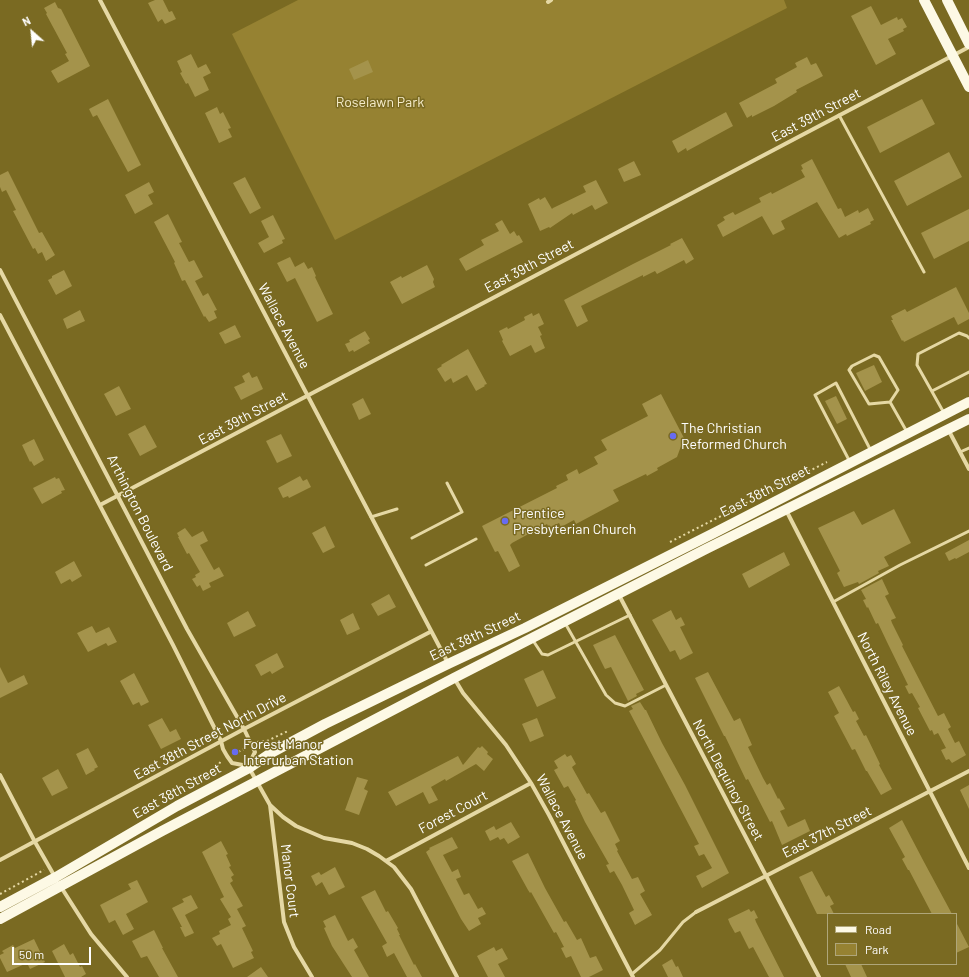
<!DOCTYPE html>
<html>
<head>
<meta charset="utf-8">
<style>
  body { margin:0 }
  #map { position:relative; width:969px; height:977px; overflow:hidden; background:#7a6a22; font-family:Barlow,sans-serif }
  canvas { display:block }
  .legend { position:absolute; left:827px; top:913px; width:130px; height:52px; box-sizing:border-box; background:#7a6a22; border:1px solid #afa67a; margin:0; padding:5px 7px; list-style:none; font-size:12px; color:#fff }
  .legend li { display:flex; align-items:center; gap:8px; height:20px }
  .legend b { width:20px; border:1px solid #afa67a }
  .north { position:absolute; left:12px; top:12px; width:40px; height:40px; -webkit-text-stroke:3px #7a6a22; paint-order:stroke; rotate:333deg; font-size:11px; font-weight:700; line-height:16px; text-align:center; color:#fff }
  .north::after { content:''; display:block; margin:auto; width:14px; height:18px; background:#fff; clip-path:polygon(50% 0,100% 100%,50% 72%,0 100%) }
  .scale { position:absolute; left:12px; top:947px; width:79px; height:18px; box-sizing:border-box; border:2px solid #fff; border-top:0; padding-left:5px; font-size:12px; line-height:14px; white-space:nowrap; color:#fff; -webkit-text-stroke:3px #7a6a22; paint-order:stroke }
</style>
</head>
<body>
<div id="map">
<canvas width="969" height="977"></canvas>
<ul class="legend">
<li><b style="height:5px;background:#fdf9e5"></b>Road</li>
<li><b style="height:11px;background:#968232"></b>Park</li>
</ul>
<div class="north">N</div>
<div class="scale">50 m</div>
</div>
<script>
const c = document.querySelector('canvas').getContext('2d');
c.lineJoin = 'round';
function fill(path, color) {
  c.fillStyle = color;
  c.fill(path, 'evenodd');
}
function shape(rows) {
  const path = new Path2D();
  for (const r of rows) {
    path.moveTo(r[0], r[1]);
    for (let i = 2; i < r.length; i += 2) path.lineTo(r[i], r[i + 1]);
  }
  return path;
}
function stroke(path, color, width, dash) {
  c.strokeStyle = color;
  c.lineWidth = width;
  c.lineCap = dash ? 'butt' : 'round';
  c.setLineDash(dash || []);
  c.stroke(path);
}
function drawText(font, color, halo, rows, align = 'center') {
  c.font = font + ' Barlow,sans-serif';
  c.lineWidth = 3;
  c.setLineDash([]);
  c.textBaseline = 'middle';
  c.strokeStyle = halo;
  c.fillStyle = color;
  for (const [text, x, y, turn = 0] of rows) {
    c.save();
    c.translate(x, y);
    c.rotate((+turn || 0) * Math.PI / 180);
    c.textAlign = isNaN(turn) ? turn : align;
    if (halo) c.strokeText(text, 0, 0);
    c.fillText(text, 0, 0);
    c.restore();
  }
}
fill(shape([
  [298,0,784,0,787,8,335,240,232,34]
]), '#968232');
fill(shape([
  [155,0,163,0,169,12,172,11,176,19,165,24,162,19,158,22,148,3],
  [55,2,58,8,61,9,90,66,58,83,51,71,69,61,65,54,67,53,46,14,47,13,44,8],
  [871,6,881,25,897,17,898,20,902,18,907,27,903,29,904,31,888,39,896,54,876,65,851,16],
  [191,54,198,68,206,64,211,73,203,77,209,90,195,97,188,83,186,84,180,73,182,72,177,61],
  [807,57,811,65,816,63,823,76,796,90,797,92,774,106,752,117,752,115,747,118,739,103,777,83,775,79,797,67,795,63],
  [368,60,373,72,354,80,349,69],
  [108,99,141,165,128,172,97,115,93,117,89,109],
  [922,99,935,124,880,153,867,127],
  [217,107,220,114,223,112,231,128,228,129,232,137,219,143,205,113],
  [726,112,733,126,687,151,686,148,678,153,672,141],
  [949,152,962,177,907,206,894,181],
  [812,159,838,209,841,208,845,217,858,210,859,213,868,208,874,220,870,222,871,224,847,236,846,234,839,238,817,202,781,221,785,229,773,235,762,216,723,237,717,225,725,220,723,217,733,212,735,215,761,202,759,198,771,192,772,194,805,177,801,170,803,169,801,165],
  [634,161,641,175,624,182,618,169],
  [8,171,39,233,42,232,55,255,46,261,42,252,38,254,35,248,33,249,13,211,16,210,6,190,2,192,0,187,0,175],
  [245,177,261,208,250,214,233,183],
  [596,180,608,203,595,210,592,205,573,215,572,213,550,228,549,227,540,231,528,204,539,198,540,200,545,197,552,209,553,208,586,192,583,186],
  [149,182,154,192,148,195,153,204,135,214,125,195],
  [969,209,969,241,934,259,921,233],
  [168,214,182,242,179,243,189,262,194,260,203,277,195,281,203,296,208,293,217,310,214,311,217,318,209,322,205,316,204,317,185,280,182,281,174,263,175,262,154,222],
  [273,215,285,239,282,240,283,243,264,253,258,243,269,237,261,221],
  [502,220,510,234,514,231,517,236,519,235,523,242,466,271,459,259,484,245,481,240,499,231,495,224],
  [682,238,694,259,686,264,684,260,657,274,655,271,643,277,643,275,581,306,588,321,577,327,564,300,633,264,671,245,670,244],
  [290,257,295,267,304,262,308,269,312,267,316,276,315,277,333,314,317,322,295,278,287,282,277,263],
  [427,265,434,279,433,282,435,287,402,304,390,282,401,276,402,278],
  [64,270,72,286,56,295,48,280,52,278,52,276],
  [956,287,969,313,969,319,958,325,954,317,904,342,903,340,902,341,891,320,893,320,891,316,905,309,907,312],
  [80,310,85,321,67,329,63,319],
  [532,313,533,316,539,313,544,324,538,327,542,335,540,336,545,348,535,353,531,345,510,356,502,341,503,340,499,331,507,327,508,329,525,320,524,317],
  [235,325,241,337,225,344,219,333],
  [365,331,370,339,368,340,370,343,354,352,353,350,349,352,345,344,350,342,349,340],
  [468,349,487,384,484,385,485,386,476,391,467,375,453,383,451,378,445,382,437,369,442,366,441,365],
  [874,365,882,382,865,391,856,373],
  [249,372,252,378,257,376,263,389,241,400,234,387,245,382,242,376],
  [119,386,131,409,116,416,104,394],
  [661,394,684,438,677,457,657,468,658,470,647,476,646,474,613,490,619,501,576,524,574,520,561,527,559,523,549,528,547,524,512,543,510,545,520,566,509,572,498,551,495,552,482,526,557,488,556,486,568,480,566,475,577,469,579,474,598,464,594,457,607,450,601,440,648,416,642,404],
  [836,396,847,419,837,424,825,401],
  [363,398,371,414,359,420,352,404],
  [145,425,157,447,140,456,128,434],
  [281,434,292,456,277,463,266,441],
  [34,439,44,460,34,466,31,461,30,462,22,445],
  [300,476,303,481,307,479,311,487,289,498,288,496,283,498,278,488],
  [55,477,56,479,59,478,65,490,61,491,62,493,42,504,33,488],
  [894,509,911,543,884,557,889,566,878,571,879,573,859,584,858,582,844,587,837,573,840,571,818,528,854,511,862,525],
  [325,526,335,547,323,553,312,533],
  [185,528,192,537,203,531,208,541,200,545,214,570,219,567,224,576,209,583,211,587,203,591,200,585,197,587,192,579,196,577,195,575,200,572,189,553,187,554,178,537,179,537,177,533],
  [969,540,969,552,956,559,955,558,949,561,945,553],
  [784,552,790,565,749,588,742,574],
  [74,561,82,576,72,582,70,579,61,584,55,572],
  [882,579,889,594,885,596,896,618,891,620,892,623,903,645,902,646,938,716,944,713,951,727,948,729,955,743,959,741,966,755,952,763,949,759,946,760,941,750,946,748,938,733,934,735,932,730,930,731,918,708,920,707,912,693,909,694,905,686,908,685,887,642,878,623,876,624,868,607,867,608,863,600,866,599,861,590],
  [389,594,396,607,378,616,371,604],
  [671,610,676,620,681,617,685,625,680,627,693,653,680,660,675,650,670,652,652,620],
  [248,611,256,626,234,637,227,623],
  [353,613,360,629,347,635,340,620],
  [92,626,96,633,109,627,117,642,108,646,106,643,88,652,77,633],
  [615,635,644,690,636,694,637,696,628,701,611,667,605,669,593,645],
  [277,653,284,667,272,674,270,671,261,676,255,665],
  [0,667,8,683,24,675,28,684,0,698],
  [543,670,556,698,537,707,524,679],
  [708,672,734,721,740,718,752,745,748,747,763,778,767,785,770,783,778,799,779,798,785,809,780,811,788,827,805,819,810,831,782,845,772,821,770,822,748,779,746,780,725,736,724,736,695,678],
  [134,673,149,702,141,706,139,702,133,705,120,681],
  [839,686,853,712,855,711,859,719,856,721,864,736,866,735,880,764,879,765,892,789,881,795,867,771,866,771,855,749,852,750,834,716,839,713,828,692],
  [640,702,645,710,646,710,662,743,685,785,729,873,702,888,696,876,712,868,704,854,699,856,694,846,699,844,629,711,633,709,631,706],
  [162,718,170,732,176,729,181,739,161,749,148,725],
  [537,718,544,736,530,742,522,724],
  [482,746,488,752,487,754,493,759,484,771,476,764,446,781,445,779,431,787,438,800,429,804,423,792,396,806,388,792,458,756,463,765,478,747,480,748],
  [88,748,98,767,94,769,95,770,86,775,76,754],
  [565,754,567,757,571,755,576,764,572,767,573,769,587,794,589,793,601,813,605,811,620,841,615,844,618,850,617,851,632,879,638,877,645,891,640,894,652,915,635,925,629,913,634,910,622,885,614,871,610,873,606,865,609,864,585,822,575,801,576,800,568,786,564,788,554,770,558,768,554,761],
  [58,769,68,788,52,796,42,778],
  [357,777,368,780,364,789,368,791,359,815,345,810],
  [969,785,969,809,960,790],
  [902,820,924,862,952,914,932,914,909,870,908,870,902,859,905,857,889,828],
  [511,822,520,837,508,844,504,838,500,840,498,837,490,841,485,831,494,826,496,830],
  [452,837,458,848,443,855,452,872,458,869,461,877,456,879,464,895,469,893,478,909,482,907,486,914,478,918,481,924,469,931,461,919,426,852,430,849,429,848],
  [221,841,228,854,226,855,231,866,229,867,234,875,231,877,233,881,230,883,243,906,237,909,246,926,242,928,253,951,251,952,254,958,233,968,221,944,217,946,212,938,220,934,219,931,231,925,228,919,231,917,220,899,224,897,202,852],
  [528,853,545,888,564,922,566,921,577,940,581,938,590,958,596,956,603,970,589,977,581,977,571,956,566,958,561,948,564,947,556,932,554,933,531,892,530,893,528,890,512,861],
  [335,867,345,887,329,895,322,882,316,886,311,876,319,872,321,875],
  [812,871,826,897,829,895,834,904,830,906,834,914,817,914,811,902,799,877],
  [137,880,148,902,126,914,134,929,123,935,115,920,109,923,100,905,131,889,128,884],
  [375,890,386,912,388,911,398,928,397,929,400,935,399,935,414,965,415,964,422,977,407,977,394,953,387,957,382,946,387,943,361,897],
  [191,895,198,908,185,915,194,933,185,937,180,927,182,927,172,908,184,902,182,899],
  [749,909,751,912,754,910,758,918,755,919,756,922,784,977,769,977,753,947,749,949,740,931,735,933,730,924,728,919],
  [335,915,348,941,353,938,358,947,354,950,369,977,352,977,332,946,324,928,326,927,323,921],
  [956,922,969,947,956,953],
  [154,930,163,948,162,948,178,977,159,977,147,956,141,958,132,941],
  [34,939,45,962,30,969,27,963,7,972,0,958,0,955,4,953,2,951,13,945,15,948],
  [64,944,70,955,73,953,80,967,82,966,86,974,81,977,65,977,52,951],
  [494,947,496,951,502,948,508,959,498,964,505,977,488,977,477,956],
  [672,959,676,967,678,966,683,977,668,977,662,965],
  [845,964,861,964,867,977,851,977],
  [261,967,268,977,247,977]
]), '#a4934b');
stroke(shape([
  [670,542,827,462],
  [257,742,267,741,288,731],
  [234,754,246,748],
  [188,787,217,769,221,760],
  [0,894,44,870]
]), '#e5d8a4', 2, [2, 3]);
stroke(shape([
  [839,115,924,272],
  [932,391,969,372],
  [890,402,898,390,879,357,874,355,852,366,849,370,869,404,890,402,907,432],
  [944,413,917,365,918,354,959,333,967,336,969,338],
  [960,452,969,448],
  [850,462,815,395,836,383,871,451],
  [371,517,397,509],
  [412,538,462,512,447,483],
  [426,565,476,539],
  [833,602,900,565,969,531],
  [565,623,606,695,615,703,625,706,666,685],
  [532,639,542,654,548,655,630,615],
  [632,974,660,950,683,922,696,912]
]), '#e5d8a4', 3);
stroke(shape([
  [100,0,448,663],
  [548,2,551,0],
  [0,270,187,629,244,729,255,752,248,766],
  [0,315,173,645,221,741,223,749,227,756,232,763,248,766,270,805,283,817,296,826,324,838,352,843,367,849,379,856,394,867,411,889,457,977],
  [949,431,969,469],
  [100,505,969,47],
  [786,510,969,868],
  [619,595,819,977],
  [454,678,463,693,506,745,531,783,549,815,633,977],
  [0,775,35,842,55,877],
  [270,805,284,922,294,947,312,977],
  [0,860,244,729,430,632],
  [386,861,531,783],
  [61,887,91,934,127,977],
  [696,912,969,771]
]), '#e5d8a4', 4);
stroke(shape([
  [924,0,969,87],
  [947,0,969,44],
  [0,907,56,877,177,806,249,768,271,753,325,724,448,664,525,628,712,534,969,402],
  [0,919,162,831,454,678,706,549,969,419]
]), '#fdf9e5', 10);
for (const [x, y, r, color] of [
  [673,436,4,"#676bf1"],
  [505,521,4,"#676bf1"],
  [235,752,4,"#676bf1"]
]) {
  const dot = new Path2D();
  dot.arc(x, y, r, 0, 2 * Math.PI);
  c.fillStyle = color;
  c.fill(dot);
  stroke(dot, '#7a6a22', 1.5);
}
drawText('14px', '#f5ecca', '#7a6a22', [
  ["Roselawn Park",380,102]
]);
drawText('14px', '#fff', '#7a6a22', [
  ["East 39th Street",816,115,-28],
  ["East 39th Street",529,266,-28],
  ["Wallace Avenue",284,326,62],
  ["East 39th Street",243,418,-28],
  ["East 38th Street",765,491,-27],
  ["Arthington Boulevard",140,513,63],
  ["East 38th Street",475,636,-25],
  ["North Riley Avenue",887,684,63],
  ["East 38th Street North Drive",210,736,-28],
  ["North Dequincy Street",728,780,62],
  ["East 38th Street",177,791,-29],
  ["Forest Court",453,812,-28],
  ["Wallace Avenue",562,817,62],
  ["East 37th Street",827,832,-27],
  ["Manor Court",290,881,83]
]);
drawText('14px', '#fff', '#7a6a22', [
  ["The Christian",681,428],
  ["Reformed Church",681,444],
  ["Prentice",513,513],
  ["Presbyterian Church",513,529],
  ["Forest Manor",243,744],
  ["Interurban Station",243,760]
], 'left');
</script>
</body>
</html>
